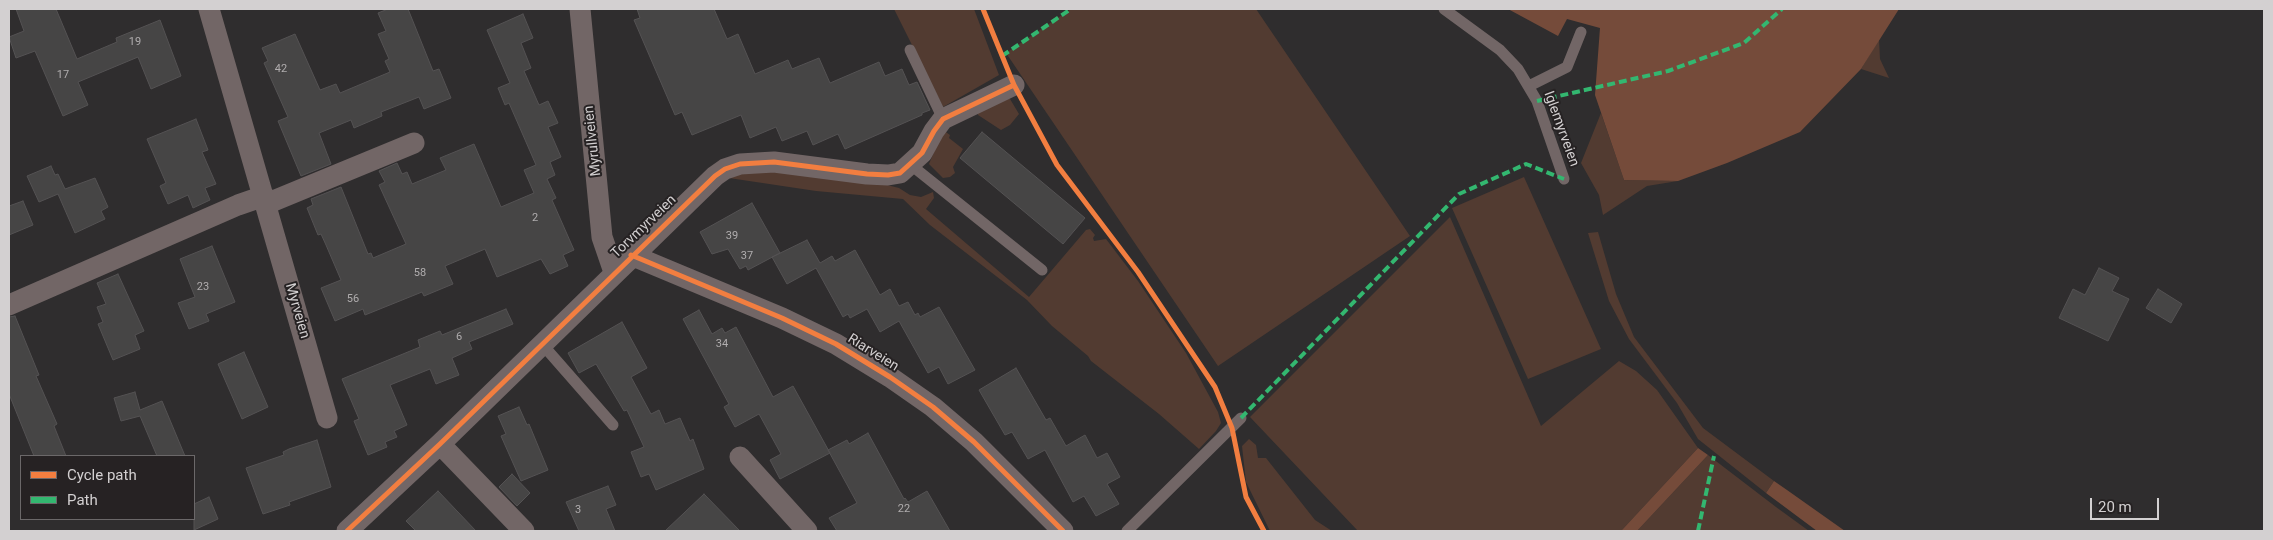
<!DOCTYPE html>
<html>
<head>
<meta charset="utf-8">
<style>
  body { margin:0 }
  #map { position:relative; width:2273px; height:540px; overflow:hidden; background:#2f2d2e; font-family:Roboto,sans-serif }
  canvas { display:block }
  .frame { position:absolute; inset:0; border:10px solid #d3d0d1; pointer-events:none }
  .legend { position:absolute; left:20px; top:455px; width:175px; height:65px; box-sizing:border-box; background:#262223; border:1px solid #6b6869; margin:0; padding:6px 9px; list-style:none; font-size:15px; color:#d3d0d1 }
  .legend li { display:flex; align-items:center; gap:10px; height:25px }
  .legend b { width:25px; border:1px solid #6b6869 }
  .scale { position:absolute; left:2090px; top:498px; width:69px; height:22px; box-sizing:border-box; border:2px solid #d3d0d1; border-top:0; padding-left:6px; font-size:15px; line-height:18px; white-space:nowrap; color:#d3d0d1; -webkit-text-stroke:4px #262223; paint-order:stroke }
</style>
</head>
<body>
<div id="map">
<canvas width="2273" height="540"></canvas>
<div class="frame"></div>
<ul class="legend">
<li><b style="height:6px;background:#f27e40"></b>Cycle path</li>
<li><b style="height:6px;background:#33b770"></b>Path</li>
</ul>
<div class="scale">20 m</div>
</div>
<script>
const c = document.querySelector('canvas').getContext('2d');
c.lineJoin = 'round';
function fill(path, color) {
  c.fillStyle = color;
  c.fill(path, 'evenodd');
}
function shape(rows) {
  const path = new Path2D();
  for (const r of rows) {
    path.moveTo(r[0], r[1]);
    for (let i = 2; i < r.length; i += 2) path.lineTo(r[i], r[i + 1]);
  }
  return path;
}
function stroke(path, color, width, dash) {
  c.strokeStyle = color;
  c.lineWidth = width;
  c.lineCap = dash ? 'butt' : 'round';
  c.setLineDash(dash || []);
  c.stroke(path);
}
function drawText(font, color, halo, rows, align = 'center') {
  c.font = font + ' Roboto,sans-serif';
  c.lineWidth = 4;
  c.setLineDash([]);
  c.textBaseline = 'middle';
  c.strokeStyle = halo;
  c.fillStyle = color;
  for (const [text, x, y, turn = 0] of rows) {
    c.save();
    c.translate(x, y);
    c.rotate((+turn || 0) * Math.PI / 180);
    c.textAlign = isNaN(turn) ? turn : align;
    if (halo) c.strokeText(text, 0, 0);
    c.fillText(text, 0, 0);
    c.restore();
  }
}
fill(shape([
  [894,9,974,9,999,75,943,107],
  [1071,9,1256,9,1410,236,1218,366,1006,53],
  [1879,39,1880,59,1889,78,1861,69],
  [1002,96,1010,99,1019,114,1010,125,1001,130,978,115,977,111],
  [1601,113,1624,180,1678,181,1647,186,1603,215,1599,195,1581,163],
  [943,130,950,135,949,138,963,149,953,167,955,173,950,177,943,178,929,164],
  [765,171,887,185,899,188,910,195,921,197,933,192,934,198,926,209,1029,297,1086,230,1090,229,1095,235,1093,238,1094,241,1106,239,1138,281,1186,353,1218,412,1221,423,1216,431,1199,449,1159,414,1091,361,1088,356,1052,326,1027,300,930,225,903,199,816,191,729,178,732,174],
  [1524,177,1601,349,1528,379,1452,208],
  [1450,217,1541,426,1619,361,1636,371,1657,390,1698,448,1621,531,1358,531,1250,417],
  [1598,232,1616,294,1634,337,1703,428,1774,481,1766,493,1698,439,1677,403,1629,339,1609,301,1588,233],
  [1249,439,1256,445,1258,458,1266,458,1315,520,1332,531,1270,531,1246,482,1242,446],
  [1708,455,1776,507,1809,531,1637,531]
]), '#523b31');
fill(shape([
  [1508,9,1899,9,1861,69,1800,132,1727,163,1678,181,1624,180,1595,95,1600,28,1567,19,1558,36],
  [1698,448,1708,455,1637,531,1621,531],
  [1774,481,1787,490,1845,531,1817,531,1766,493]
]), '#754b3a');
const building = shape([
  [16,9,56,9,77,59,117,42,116,38,160,20,181,76,151,89,138,57,78,82,88,105,63,116,35,51,16,58,9,37,24,31,16,9],
  [388,9,408,9,433,71,439,69,451,98,424,109,419,97,381,112,382,116,354,128,351,120,319,133,331,164,301,176,278,121,288,117,264,63,268,61,262,48,295,34,320,90,336,84,340,93,390,72,385,61,389,59,378,34,386,31,378,13,388,9],
  [637,9,714,9,727,39,738,34,755,74,788,60,792,69,819,58,830,83,879,62,885,76,902,69,909,85,917,82,930,110,922,113,922,115,845,149,838,134,813,145,807,131,782,141,776,127,750,138,741,115,692,135,682,112,675,115,634,20,640,18,637,9],
  [523,14,533,38,521,43,531,68,524,71,539,105,548,101,558,123,548,127,561,157,550,162,555,175,547,179,556,198,552,200,574,250,563,255,568,266,550,274,541,259,497,277,485,249,445,266,453,284,424,296,422,292,365,315,363,309,335,321,321,288,341,280,326,245,321,234,318,235,307,208,313,205,311,199,341,187,368,254,371,253,373,258,406,244,379,185,385,182,379,171,397,163,402,174,407,172,412,184,446,170,440,158,474,144,501,207,534,193,524,170,536,165,509,103,505,105,498,88,510,83,487,30,523,14],
  [196,119,208,150,202,152,216,184,205,188,210,200,193,208,188,195,168,204,160,186,166,183,147,139,196,119],
  [982,132,1085,218,1063,244,960,158,982,132],
  [51,166,55,175,58,174,65,189,95,178,108,207,101,211,105,219,75,233,58,194,39,202,27,176,51,166],
  [23,201,33,225,9,235,9,206,23,201],
  [752,203,780,253,748,270,746,266,740,269,728,249,712,254,700,232,752,203],
  [807,240,820,263,832,256,835,261,855,250,880,295,890,289,899,306,908,302,915,315,918,313,920,317,939,307,975,370,948,384,939,367,928,373,899,321,880,332,867,309,850,318,848,314,843,317,816,268,787,284,772,257,807,240],
  [212,246,235,302,206,314,209,321,189,329,178,303,195,297,180,259,212,246],
  [2099,268,2119,278,2112,291,2129,299,2108,341,2059,318,2073,289,2085,295,2099,268],
  [118,274,144,331,135,335,140,349,113,360,98,324,103,322,97,307,106,304,97,283,118,274],
  [2158,289,2182,304,2171,323,2146,308,2158,289],
  [506,309,513,324,469,342,472,349,452,358,459,375,436,384,430,369,390,385,407,425,394,431,397,437,385,442,387,447,368,455,354,421,359,419,342,379,420,347,418,340,440,331,442,335,506,309],
  [699,310,712,334,722,328,725,333,736,327,773,397,793,386,830,453,780,479,770,460,781,454,759,414,735,427,724,407,729,404,683,319,699,310],
  [15,316,39,375,36,376,57,424,54,426,66,456,34,456,9,394,9,317,15,316],
  [622,322,647,368,631,377,651,414,659,410,665,424,680,418,690,441,693,439,704,469,656,490,649,474,641,477,631,452,644,447,627,410,624,411,596,364,579,373,568,353,622,322],
  [244,352,268,407,242,419,218,364,244,352],
  [1016,368,1046,420,1050,418,1066,446,1085,435,1097,458,1107,453,1120,477,1107,484,1119,504,1096,516,1084,496,1073,502,1045,450,1028,459,1012,432,1005,435,979,390,1016,368],
  [135,392,140,410,162,401,185,456,157,456,140,416,121,421,114,398,135,392],
  [519,407,527,425,529,424,548,470,521,481,501,436,506,434,498,416,519,407],
  [868,433,904,499,905,498,908,502,927,491,950,531,837,531,829,518,857,503,828,450,847,440,849,444,868,433],
  [317,440,331,487,289,502,290,505,263,514,246,468,284,455,283,452,289,449,317,440],
  [512,474,530,493,517,506,499,487,512,474],
  [608,486,616,505,606,509,615,531,579,531,566,502,608,486],
  [438,491,476,531,416,531,406,521,438,491],
  [704,494,740,531,665,531,704,494],
  [209,497,218,519,194,530,194,504,209,497]
]);
fill(building, '#464545');
stroke(building, '#545253', 1);
stroke(shape([
  [1444,9,1500,50,1518,69,1537,101,1564,179],
  [910,50,943,119],
  [1529,86,1567,67,1581,32],
  [911,165,1042,270],
  [542,344,613,425],
  [1127,531,1241,418]
]), '#726666', 11);
stroke(shape([
  [209,9,327,418],
  [580,9,602,237,614,272],
  [266,204,414,143],
  [631,255,782,318,836,344,890,377,933,407,974,442,1063,531],
  [9,305,238,205,264,196],
  [440,444,524,531],
  [740,457,807,531],
  [347,531,440,444,715,176,725,169,740,164,774,162,867,174,888,175,900,173,922,153,934,131,943,119,1014,85]
]), '#726666', 21);
stroke(shape([
  [1002,56,1071,9],
  [1537,101,1668,71,1744,43,1782,9],
  [1241,418,1459,194,1526,164,1564,179],
  [1698,531,1714,456]
]), '#33b770', 4, [8, 4]);
stroke(shape([
  [983,9,1014,85,1057,165,1138,272,1215,387,1232,428,1246,497,1264,531],
  [631,255,782,318,836,344,890,377,933,407,974,442,1063,531],
  [347,531,440,444,715,176,725,169,740,164,774,162,867,174,888,175,900,173,922,153,934,131,943,119,1014,85]
]), '#f27e40', 5);
drawText('11px', '#b0adae', null, [
  ["19",135,42],
  ["42",281,69],
  ["17",63,75],
  ["2",535,218],
  ["39",732,236],
  ["37",747,256],
  ["58",420,273],
  ["23",203,287],
  ["56",353,299],
  ["6",459,337],
  ["34",722,344],
  ["22",904,509],
  ["3",578,510]
]);
drawText('14px', '#d3d0d1', '#262223', [
  ["Iglemyrveien",1561,129,70],
  ["Myrullveien",593,141,-96],
  ["Torvmyrveien",644,227,-44],
  ["Myrveien",297,311,74],
  ["Riarveien",873,353,32]
]);
</script>
</body>
</html>
